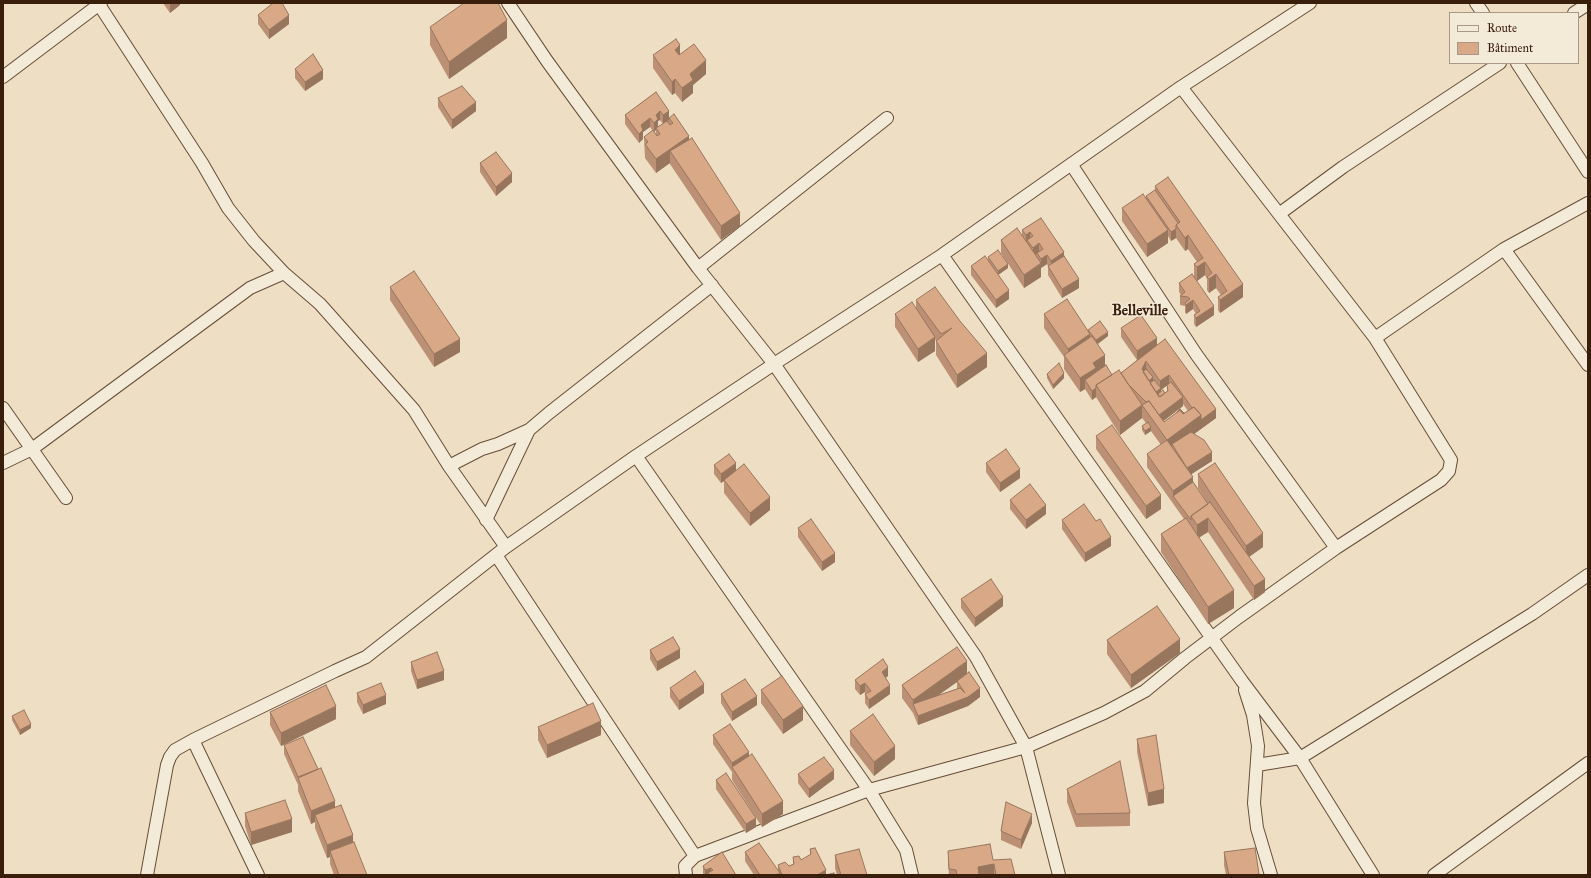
<!DOCTYPE html>
<html>
<head>
<meta charset="utf-8">
<style>
  body { margin:0 }
  #map { position:relative; width:1591px; height:878px; overflow:hidden; background:#eedec3; font-family:"IM FELL Great Primer",serif }
  canvas { display:block }
  .frame { position:absolute; inset:0; border:4px solid #391e0b; pointer-events:none }
  .legend { position:absolute; left:1449px; top:12px; width:130px; height:52px; box-sizing:border-box; background:#f4ead8; border:1px solid #a99886; margin:0; padding:5px 7px; list-style:none; font-size:12px; color:#391e0b }
  .legend li { display:flex; align-items:center; gap:8px; height:20px }
  .legend b { width:20px; border:1px solid #a99886 }
</style>
</head>
<body>
<div id="map">
<canvas width="1591" height="878"></canvas>
<div class="frame"></div>
<ul class="legend">
<li><b style="height:5px;background:#f4ead8"></b>Route</li>
<li><b style="height:11px;background:#d9a887"></b>Bâtiment</li>
</ul>
</div>
<script>
const c = document.querySelector('canvas').getContext('2d');
c.lineJoin = 'round';
function shape(rows) {
  const path = new Path2D();
  for (const r of rows) {
    path.moveTo(r[0], r[1]);
    for (let i = 2; i < r.length; i += 2) path.lineTo(r[i], r[i + 1]);
  }
  return path;
}
function stroke(path, color, width, dash) {
  c.strokeStyle = color;
  c.lineWidth = width;
  c.lineCap = dash ? 'butt' : 'round';
  c.setLineDash(dash || []);
  c.stroke(path);
}
function fill(path, color) {
  c.fillStyle = color;
  c.fill(path, 'evenodd');
}
function drawText(font, color, halo, rows, align = 'center') {
  c.font = font + ' "IM FELL Great Primer",serif';
  c.lineWidth = 3;
  c.setLineDash([]);
  c.textBaseline = 'middle';
  c.strokeStyle = halo;
  c.fillStyle = color;
  for (const [text, x, y, turn = 0] of rows) {
    c.save();
    c.translate(x, y);
    c.rotate((+turn || 0) * Math.PI / 180);
    c.textAlign = isNaN(turn) ? turn : align;
    if (halo) c.strokeText(text, 0, 0);
    c.fillText(text, 0, 0);
    c.restore();
  }
}
const street = shape([
  [98,3,202,163,228,208,254,241,284,273,320,304,414,410,449,466,506,547],
  [508,3,547,61,698,268,774,364,976,657,1026,747,1059,875],
  [1476,3,1483,13],
  [1574,13,1588,4],
  [1517,63,1588,172],
  [3,77,101,3],
  [1181,87,1279,214,1343,167,1500,63],
  [1071,164,1196,354,1336,548],
  [1504,249,1588,365],
  [942,255,1242,681,1300,758,1373,875],
  [698,268,887,118],
  [1375,338,1504,249,1588,203],
  [3,408,66,498],
  [636,456,869,790,906,850,912,875],
  [3,463,32,449,250,288,284,273],
  [449,466,482,449,498,444,529,430],
  [486,520,529,430,549,413,712,285],
  [496,555,695,856],
  [1245,690,1253,715,1258,746,1254,803,1257,828,1271,875],
  [193,740,258,875],
  [1257,765,1300,758,1532,614,1588,575],
  [147,875,167,765,170,757,175,750,193,740,335,671,366,657,506,547,636,456,774,364,942,255,1181,87,1310,3],
  [686,875,685,866,695,856,869,790,1026,747,1104,713,1145,691,1185,658,1239,617,1336,548,1441,480,1449,471,1451,460,1375,338,1279,214],
  [1434,875,1588,763]
]);
stroke(street, '#664e39', 14);
stroke(street, '#f4ead8', 12);
fill(shape([
  [163,3,180,3,180,5,170,13],
  [258,15,289,24,269,39,258,24],
  [430,27,507,38,449,79,430,45],
  [680,54,706,74,693,85,693,93,682,102,675,93,672,95,653,68,653,55],
  [295,69,323,79,305,91,295,78],
  [656,92,669,118,689,139,740,226,721,240,670,164,670,163,656,173,645,158,644,137,653,131,650,127,643,132,643,139,639,143,625,124,625,115],
  [660,120,663,124,658,127,658,121],
  [656,130,656,135,654,131],
  [438,98,476,111,452,129,438,107],
  [480,163,512,182,496,196,480,172],
  [1155,186,1243,297,1220,313,1218,310,1218,297,1221,295,1216,288,1209,293,1207,290,1207,279,1205,275,1197,281,1195,279,1214,315,1196,327,1194,324,1194,315,1196,314,1193,309,1186,314,1185,312,1185,306,1180,305,1180,296,1181,295,1179,292,1179,283,1194,277,1194,264,1197,262,1188,249,1185,251,1176,238,1171,241,1168,236,1168,243,1147,257,1122,221,1122,208,1146,198,1146,196,1155,190],
  [1041,218,1064,256,1079,288,1062,298,1048,275,1048,266,1047,264,1041,268,1041,277,1024,288,1001,253,1001,240,1022,236,1022,230],
  [988,257,1008,268,998,275,1009,299,996,308,971,275,971,266,988,260],
  [390,287,460,352,434,367,390,300],
  [916,300,987,367,957,388,936,355,936,341,935,339,935,351,918,362,895,327,895,314,916,309],
  [1044,314,1088,330,1108,336,1098,344,1105,366,1112,375,1121,373,1137,360,1121,337,1121,328,1157,345,1216,418,1194,434,1212,461,1191,474,1193,482,1208,504,1198,488,1198,474,1263,547,1249,557,1265,592,1254,600,1208,532,1199,537,1234,608,1208,624,1161,552,1161,534,1184,519,1147,467,1147,454,1161,445,1151,431,1145,435,1142,430,1142,426,1146,423,1142,418,1142,407,1142,418,1120,435,1096,397,1092,400,1085,389,1080,392,1064,369,1064,357,1044,328],
  [1167,385,1167,391,1165,393,1161,392,1161,390],
  [1183,404,1188,411,1184,413,1176,413,1164,422,1163,421,1183,406],
  [1047,374,1064,378,1053,389,1047,378],
  [1096,436,1161,509,1146,519,1096,449],
  [986,463,1020,478,1000,492,986,472],
  [714,465,736,470,770,510,750,526,724,493,724,481,721,483,714,474],
  [1010,500,1046,514,1026,529,1010,509],
  [1062,520,1111,546,1085,562,1062,529],
  [798,528,835,562,822,571,798,537],
  [961,599,1003,606,975,627,961,608],
  [1107,640,1180,653,1131,688,1107,654],
  [650,650,680,658,657,671,650,659],
  [411,662,444,680,417,689,411,671],
  [967,674,980,697,968,706,918,725,913,713,902,698,902,685],
  [957,682,957,689,938,695],
  [888,676,885,678,890,694,869,709,865,703,865,694,866,694,865,692,860,695,855,689,855,680],
  [670,688,704,693,679,710,670,697],
  [761,690,803,720,783,734,761,703],
  [357,693,386,704,363,714,357,702],
  [721,694,757,705,732,721,721,703],
  [270,712,336,719,281,746,270,725],
  [12,716,31,728,20,735,12,720],
  [538,727,601,735,547,758,538,740],
  [850,731,895,759,874,776,850,745],
  [713,735,749,756,783,814,762,827,732,780,732,772,713,744],
  [1137,739,1164,803,1148,806,1137,752],
  [284,745,318,769,335,808,353,842,367,875,334,875,330,864,330,857,327,858,315,828,315,822,311,824,298,791,298,785,284,754],
  [798,774,834,779,809,798,798,783],
  [716,780,756,827,746,833,716,789],
  [1067,789,1130,813,1130,826,1076,827,1067,802],
  [245,813,292,832,251,845,245,826],
  [1032,823,1021,849,1001,840,1001,831],
  [810,849,826,875,834,875,754,875,745,861,745,852,778,871,778,865,789,866,793,864,793,857,801,860,810,855],
  [948,851,993,860,1015,875,949,875,948,864],
  [1224,852,1259,875,1226,875,1224,865],
  [835,855,867,875,837,875,835,868],
  [703,866,736,875,703,875]
]), '#bb9074');
fill(shape([
  [171,3,180,3,180,5,170,13,170,4],
  [289,15,289,24,269,39,269,30],
  [507,20,507,38,449,79,449,62],
  [680,45,680,59,675,50],
  [706,60,706,74,693,85,693,93,682,102,682,88,690,74],
  [323,70,323,79,305,91,305,82],
  [675,79,675,93,672,95,672,82],
  [476,102,476,111,452,129,452,120],
  [660,111,660,120,658,121,658,128,656,128,656,130,654,132,654,123,656,115],
  [669,111,669,120,663,124,663,115],
  [650,118,650,127,643,132,643,139,639,143,639,134,641,125],
  [689,136,689,149,670,151,670,163,656,173,656,159],
  [512,173,512,182,496,196,496,187],
  [740,213,740,226,721,240,721,226],
  [1176,229,1176,238,1171,241,1171,232],
  [1168,230,1168,243,1147,257,1147,244],
  [1030,232,1030,241,1027,240,1027,243,1026,244,1026,235],
  [1188,235,1188,249,1185,251,1185,238],
  [1039,243,1039,252,1033,257,1033,248],
  [1064,252,1064,261,1051,270,1051,261],
  [1047,255,1047,264,1041,268,1041,277,1024,288,1024,275,1041,264,1041,259],
  [1205,262,1205,275,1197,281,1197,267],
  [1008,264,1008,268,998,275,998,271],
  [1216,274,1216,288,1209,293,1209,279],
  [1079,279,1079,288,1062,298,1062,289],
  [1243,284,1243,297,1220,313,1220,300],
  [1009,290,1009,299,996,308,996,300],
  [1193,300,1193,309,1186,314,1186,305],
  [1214,306,1214,315,1196,327,1196,318],
  [1108,332,1108,336,1096,345,1096,340],
  [1090,334,1090,347,1068,360,1068,349],
  [935,337,935,351,918,362,918,349],
  [1157,338,1157,347,1137,360,1137,351],
  [460,339,460,352,434,367,434,354],
  [987,353,987,367,957,388,957,375],
  [1105,355,1105,368,1085,380,1085,389,1080,392,1080,378,1093,363],
  [1146,361,1146,370,1143,375,1142,369],
  [1064,373,1064,378,1053,389,1053,385],
  [1169,375,1169,384,1161,390,1161,393,1156,397,1156,392,1160,389,1160,381],
  [1153,377,1153,382,1148,386,1148,381],
  [1096,388,1096,397,1092,400,1092,391],
  [1183,397,1183,406,1157,426,1157,417],
  [1142,405,1142,418,1120,435,1120,421],
  [1216,409,1216,418,1175,448,1172,444,1172,450,1167,440,1201,415],
  [1151,427,1151,431,1145,435,1145,431],
  [1212,452,1212,461,1187,477,1187,468],
  [736,463,736,472,724,480,724,481,721,483,721,474],
  [1020,469,1020,478,1000,492,1000,483],
  [1193,477,1193,491,1173,496,1173,491],
  [1161,495,1161,509,1146,519,1146,506],
  [770,497,770,510,750,526,750,513],
  [1046,505,1046,514,1026,529,1026,520],
  [1208,518,1208,532,1197,539,1197,525],
  [1263,533,1263,547,1246,559,1246,546],
  [1111,537,1111,546,1085,562,1085,553],
  [835,553,835,562,822,571,822,562],
  [1265,579,1265,592,1254,600,1254,586],
  [1234,590,1234,608,1208,624,1208,607],
  [1003,597,1003,606,975,627,975,618],
  [1180,639,1180,653,1131,688,1131,675],
  [680,649,680,658,657,671,657,662],
  [967,661,967,675,916,711,913,704,913,700],
  [888,667,888,676,882,681,882,672],
  [444,671,444,680,417,689,417,680],
  [865,683,865,692,860,695,860,686],
  [704,684,704,693,679,710,679,701],
  [890,685,890,694,869,709,869,700],
  [980,688,980,697,968,706,918,725,918,716],
  [386,695,386,704,363,714,363,705],
  [757,696,757,705,732,721,732,712],
  [336,706,336,719,281,746,281,733],
  [803,706,803,720,783,734,783,720],
  [601,721,601,735,547,758,547,745],
  [31,724,31,728,20,735,20,730],
  [895,746,895,759,874,776,874,762],
  [749,752,749,761,732,767,732,772,732,763],
  [834,770,834,779,809,798,809,789],
  [1164,789,1164,803,1148,806,1148,793],
  [335,801,335,815,315,815,315,822,311,824,311,811],
  [783,801,783,814,762,827,762,814],
  [1032,814,1032,823,1021,849,1021,840],
  [756,818,756,827,746,833,746,824],
  [292,819,292,832,251,845,251,832],
  [353,835,353,848,330,851,330,857,327,858,327,845],
  [994,864,994,875,978,875,978,867],
  [711,868,711,875,708,873,708,875,705,875,705,870],
  [826,870,826,875,817,875]
]), '#98765e');
const building = shape([
  [273,3,282,3,289,15,269,30,258,15,273,3],
  [464,3,498,3,507,20,449,62,430,27,464,3],
  [676,39,680,45,675,50,679,55,694,44,706,60,690,74,693,80,682,88,675,79,672,82,653,55,676,39],
  [313,54,323,70,305,82,295,69,313,54],
  [462,86,476,102,452,120,438,98,462,86],
  [656,92,669,111,663,115,660,111,656,115,658,119,654,123,650,118,641,125,643,130,639,134,625,115,656,92],
  [674,114,689,136,656,159,645,144,648,142,644,137,653,130,657,136,660,134,656,128,667,121,670,125,673,123,669,118,674,114],
  [692,138,740,213,721,226,670,151,692,138],
  [496,152,512,173,496,187,480,163,496,152],
  [1168,177,1243,284,1220,300,1218,297,1227,291,1216,274,1209,279,1207,277,1212,273,1205,262,1197,267,1194,264,1203,258,1188,235,1185,238,1176,225,1180,222,1155,186,1168,177],
  [1155,190,1178,223,1176,225,1176,229,1171,232,1146,196,1155,190],
  [1143,194,1168,230,1147,244,1122,208,1143,194],
  [1041,218,1064,252,1051,261,1047,255,1041,259,1037,253,1043,249,1039,243,1033,248,1027,240,1033,236,1030,232,1026,235,1022,230,1041,218],
  [1017,228,1041,263,1024,275,1001,240,1017,228],
  [998,250,1008,264,998,271,988,257,998,250],
  [985,256,1009,290,996,300,971,266,985,256],
  [1064,256,1079,279,1062,289,1048,266,1064,256],
  [414,271,460,339,434,354,390,287,414,271],
  [1192,274,1214,306,1196,318,1194,315,1200,311,1193,300,1186,305,1185,303,1190,299,1188,297,1180,296,1185,292,1179,283,1192,274],
  [935,287,960,321,987,353,957,375,936,341,952,328,941,334,916,300,935,287],
  [1067,299,1090,334,1068,349,1044,314,1067,299],
  [912,302,935,337,918,349,895,314,912,302],
  [1141,315,1157,338,1137,351,1121,328,1141,315],
  [1100,321,1108,332,1096,340,1088,330,1100,321],
  [1092,336,1105,355,1093,363,1096,368,1080,378,1064,355,1092,336],
  [1165,339,1216,409,1201,420,1201,415,1194,407,1192,408,1169,375,1160,381,1146,361,1142,369,1159,397,1168,391,1167,385,1171,382,1183,397,1159,415,1149,401,1146,402,1128,384,1121,373,1165,339],
  [1059,363,1064,373,1053,385,1047,374,1059,363],
  [1106,365,1112,375,1096,385,1096,388,1092,391,1085,380,1106,365],
  [1146,369,1153,377,1149,381,1143,372,1146,369],
  [1119,370,1142,405,1120,421,1096,385,1119,370],
  [1154,380,1161,388,1156,392,1150,383,1154,380],
  [1163,390,1165,393,1160,397,1158,394,1163,390],
  [1149,401,1164,422,1180,410,1183,414,1194,407,1201,415,1167,440,1142,405,1149,401],
  [1180,409,1184,413,1183,414,1180,410,1176,413,1180,409],
  [1148,422,1151,427,1145,431,1142,426,1148,422],
  [1112,425,1161,495,1146,506,1096,436,1112,425],
  [1191,432,1204,440,1212,452,1187,468,1172,444,1191,432],
  [1167,440,1193,477,1173,491,1147,454,1167,440],
  [1006,449,1020,469,1000,483,986,463,1006,449],
  [729,454,736,463,721,474,714,465,729,454],
  [1215,463,1263,533,1246,546,1198,474,1215,463],
  [744,464,770,497,750,513,724,480,744,464],
  [1193,482,1208,504,1191,516,1191,520,1173,496,1193,482],
  [1030,484,1046,505,1026,520,1010,500,1030,484],
  [1210,502,1265,579,1254,586,1208,518,1197,525,1191,516,1210,502],
  [1084,504,1096,521,1100,519,1111,537,1085,553,1062,520,1084,504],
  [1186,518,1234,590,1208,607,1161,534,1186,518],
  [811,519,835,553,822,562,798,528,811,519],
  [991,579,1003,597,975,618,961,599,991,579],
  [1157,606,1180,639,1131,675,1107,640,1157,606],
  [673,637,680,649,657,662,650,650,673,637],
  [957,647,967,661,913,700,902,685,957,647],
  [437,652,444,671,417,680,411,662,437,652],
  [883,659,888,667,882,672,890,685,869,700,865,694,871,691,865,683,860,686,855,680,883,659],
  [695,671,704,684,679,701,670,688,695,671],
  [969,672,980,688,968,697,918,716,913,704,960,688,965,693,957,681,969,672],
  [782,676,803,706,783,720,761,690,782,676],
  [745,679,757,696,732,712,721,694,745,679],
  [381,683,386,695,363,705,357,693,381,683],
  [326,685,336,706,281,733,270,712,326,685],
  [593,703,601,721,547,745,538,727,593,703],
  [24,710,31,724,20,730,12,716,24,710],
  [873,714,895,746,874,762,850,731,873,714],
  [730,724,749,752,732,763,713,735,730,724],
  [1156,735,1164,789,1148,793,1137,739,1156,735],
  [303,737,318,769,298,777,284,745,303,737],
  [752,754,783,801,762,814,732,767,752,754],
  [824,757,834,770,809,789,798,774,824,757],
  [1120,761,1130,813,1076,814,1067,789,1120,761],
  [321,768,335,801,311,811,298,778,321,768],
  [726,773,756,818,746,824,716,780,726,773],
  [285,800,292,819,251,832,245,813,285,800],
  [1006,802,1032,814,1021,840,1001,831,1006,802],
  [341,805,353,835,327,845,315,815,341,805],
  [354,842,367,875,339,875,330,851,354,842],
  [759,843,780,873,776,875,760,875,745,852,759,843],
  [990,844,993,860,1011,859,1015,875,996,875,994,864,978,867,979,875,957,875,956,870,949,869,948,851,990,844],
  [815,848,826,870,817,875,782,875,778,865,785,862,789,866,794,864,793,857,799,856,801,860,811,854,810,849,815,848],
  [1255,848,1259,874,1257,875,1229,875,1224,852,1255,848],
  [859,849,867,875,841,875,835,855,859,849],
  [722,852,736,875,709,875,708,873,713,870,711,868,705,870,703,866,722,852],
  [834,873,834,875,826,875,834,873]
]);
fill(building, '#d9a887');
stroke(building, '#98765e', 1);
drawText('bold 15px', '#391e0b', '#f4ead8', [
  ["Belleville",1140,311]
]);
</script>
</body>
</html>
